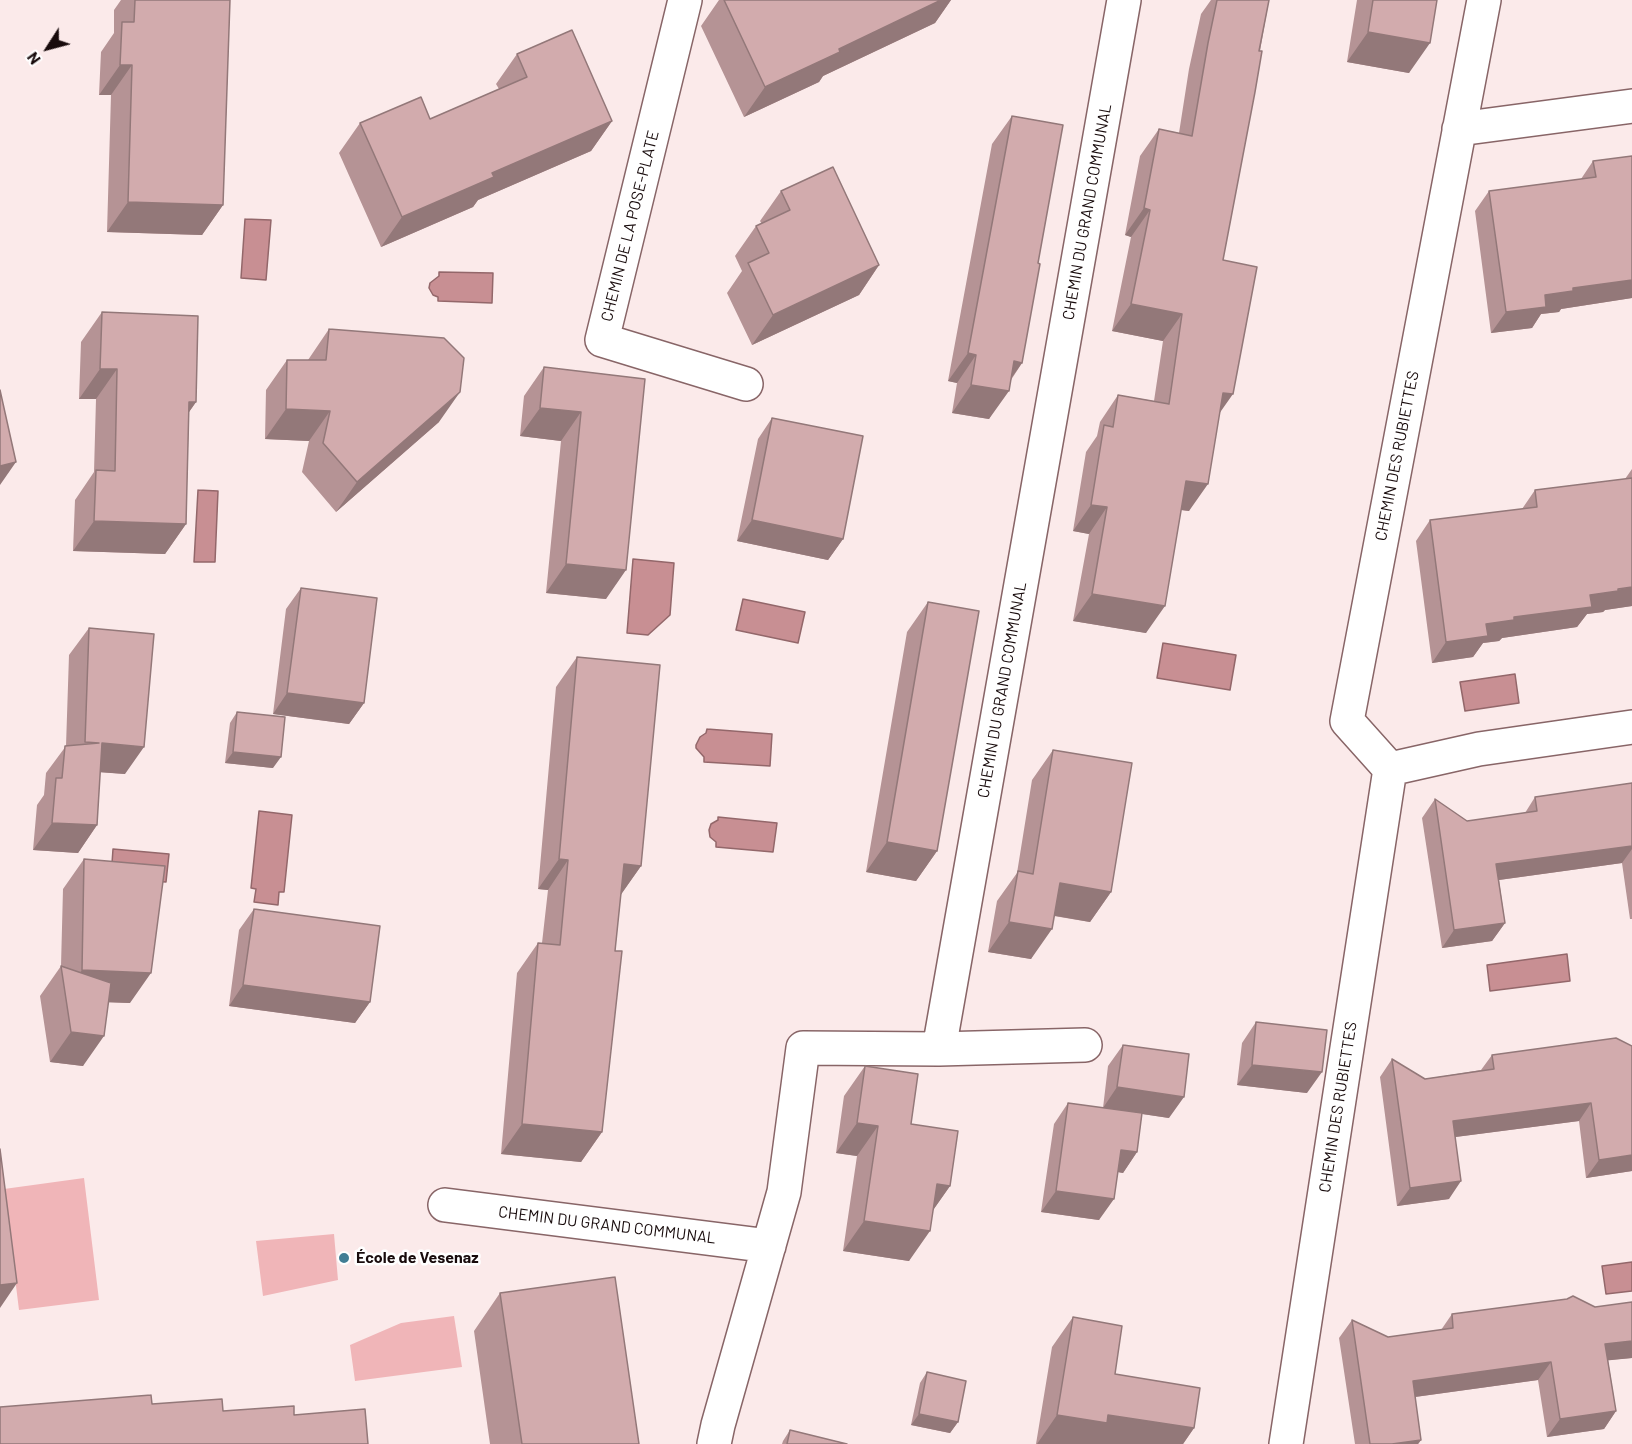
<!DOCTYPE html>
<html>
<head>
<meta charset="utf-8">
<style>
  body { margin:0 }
  #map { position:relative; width:1632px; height:1444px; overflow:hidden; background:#fbeaea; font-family:Barlow,sans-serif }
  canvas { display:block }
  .north { position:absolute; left:18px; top:18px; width:60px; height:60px; -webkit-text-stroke:4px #fff; paint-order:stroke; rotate:234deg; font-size:16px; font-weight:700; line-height:24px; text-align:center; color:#180b0c }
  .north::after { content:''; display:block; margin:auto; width:21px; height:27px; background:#180b0c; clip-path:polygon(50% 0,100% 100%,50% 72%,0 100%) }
</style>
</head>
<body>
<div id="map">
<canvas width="1632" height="1444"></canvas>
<div class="north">N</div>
</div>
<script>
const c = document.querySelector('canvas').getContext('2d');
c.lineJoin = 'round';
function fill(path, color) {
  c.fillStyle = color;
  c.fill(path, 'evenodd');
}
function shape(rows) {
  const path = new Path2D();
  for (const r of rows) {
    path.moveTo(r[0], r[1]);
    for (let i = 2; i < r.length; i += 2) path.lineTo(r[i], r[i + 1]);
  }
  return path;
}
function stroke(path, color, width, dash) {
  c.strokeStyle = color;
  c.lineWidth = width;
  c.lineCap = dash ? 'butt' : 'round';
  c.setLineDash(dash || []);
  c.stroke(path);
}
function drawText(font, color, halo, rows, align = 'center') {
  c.font = font + ' Barlow,sans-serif';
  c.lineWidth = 5;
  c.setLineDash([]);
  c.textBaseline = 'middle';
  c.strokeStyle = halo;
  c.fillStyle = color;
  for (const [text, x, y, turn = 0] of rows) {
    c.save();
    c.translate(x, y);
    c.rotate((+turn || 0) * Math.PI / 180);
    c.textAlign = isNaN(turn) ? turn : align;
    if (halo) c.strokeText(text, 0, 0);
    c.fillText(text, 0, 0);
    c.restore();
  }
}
fill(shape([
  [84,1178,99,1300,19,1310,4,1189],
  [334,1234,338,1280,263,1296,256,1241],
  [454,1316,462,1367,355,1381,350,1345,401,1323]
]), '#f0b5b8');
const water = shape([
  [245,219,271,220,266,280,241,278,245,219],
  [439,272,493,273,492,303,438,301,438,297,433,295,429,288,430,283,439,276,439,272],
  [198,490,218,491,215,562,194,562,198,490],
  [633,559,674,563,670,615,648,635,627,633,633,559],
  [743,599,805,612,798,643,736,630,743,599],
  [1163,643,1236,655,1230,690,1157,678,1163,643],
  [1515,674,1519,703,1465,711,1460,682,1515,674],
  [707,729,772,734,770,766,704,762,704,757,696,748,696,745,700,737,706,733,707,729],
  [259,811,292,815,284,892,279,892,278,905,254,902,256,889,251,888,259,811],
  [718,817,777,823,773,852,716,847,716,842,710,837,709,830,711,824,718,820,718,817],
  [113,849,169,854,166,882,111,878,113,849],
  [1567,954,1570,981,1490,991,1487,965,1567,954],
  [1632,1262,1632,1291,1606,1294,1602,1266,1632,1262]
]);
fill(water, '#c88f93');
stroke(water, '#93676a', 1.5);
const minor = shape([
  [685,0,602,340,746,384],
  [1459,129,1632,106],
  [1390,769,1479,749,1632,727],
  [939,1049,1085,1045],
  [445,1205,769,1246],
  [714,1444,718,1425,784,1192,803,1048,939,1049,1124,0],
  [1286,1444,1390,769,1347,721,1484,0]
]);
stroke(minor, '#886567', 36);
stroke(minor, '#fff', 33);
fill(shape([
  [121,0,230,0,223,205,202,235,107,232,111,95,99,95,101,52,114,33,114,10],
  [719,0,951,0,935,23,823,76,819,82,744,117,701,26],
  [1211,0,1269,0,1223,260,1220,412,1189,511,1181,510,1146,633,1073,621,1089,534,1073,531,1086,452,1097,436,1100,422,1118,395,1154,401,1163,341,1112,331,1131,237,1125,235,1140,156,1159,129,1179,133,1189,69,1201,14],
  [1357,0,1437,0,1409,73,1347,62],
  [517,54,612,121,591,151,478,200,473,207,381,247,339,153,360,123,430,119,499,89,496,84],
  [1012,116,1038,263,1022,363,1011,380,989,419,952,413,957,383,948,381,992,144],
  [1632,156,1632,298,1561,309,1559,312,1541,314,1532,328,1491,333,1475,211,1489,191,1581,179,1593,161],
  [781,191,879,265,859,295,752,345,727,293,742,271,735,256,756,226,762,224,760,221],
  [102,312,196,402,189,412,186,524,165,554,73,551,75,500,94,472,96,399,79,399,81,342],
  [329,329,439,422,336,512,302,472,309,441,265,439,266,390,287,360,308,360],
  [544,367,645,379,606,599,546,593,561,441,520,436,524,396],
  [772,418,843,539,828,560,737,541,758,439],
  [1632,469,1632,606,1605,610,1603,612,1587,614,1577,627,1502,638,1499,641,1483,643,1473,657,1432,663,1416,541,1430,520,1522,509,1535,490,1625,479],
  [301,588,364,703,349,724,273,714,286,609],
  [928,602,937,851,916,881,866,872,907,632],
  [89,628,125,774,100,772,97,825,78,853,33,850,37,805,44,795,46,773,66,746,69,655],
  [577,657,641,866,621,894,615,951,602,1132,581,1162,501,1154,517,973,538,943,542,943,548,890,538,889,556,687],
  [237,712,273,768,225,763,230,723],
  [1053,750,1111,892,1090,922,1054,916,1031,959,988,952,997,901,1017,873,1032,780],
  [1632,783,1632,919,1630,919,1622,863,1499,880,1505,923,1492,941,1442,948,1422,818,1435,799,1467,821,1525,813,1535,797],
  [84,859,130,1003,108,1002,83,1066,50,1062,40,996,61,966,63,889],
  [254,909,370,1002,355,1023,229,1006,239,930],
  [1256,1022,1307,1093,1237,1085,1242,1043],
  [1123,1045,1169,1118,1142,1114,1137,1152,1123,1173,1118,1172,1099,1220,1041,1212,1054,1124,1068,1103,1103,1108,1108,1066],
  [1632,1046,1632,1171,1586,1178,1579,1121,1455,1137,1449,1199,1397,1206,1380,1077,1392,1059,1425,1079,1481,1070,1492,1055],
  [865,1066,911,1124,950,1186,933,1210,909,1261,843,1251,857,1156,836,1153,844,1096],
  [500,1293,639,1444,490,1444,474,1331],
  [1452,1314,1632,1358,1608,1360,1616,1411,1604,1429,1547,1437,1538,1380,1415,1397,1421,1440,1418,1444,1355,1444,1339,1338,1352,1320,1388,1337,1441,1330],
  [1073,1317,1115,1374,1194,1428,1183,1444,1036,1444,1052,1347],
  [927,1372,958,1422,950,1433,911,1425,920,1383],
  [790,1430,847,1444,782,1444,783,1441]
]), '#b59395');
fill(shape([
  [941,0,951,0,935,23,823,76,819,82,744,117,765,87,839,49],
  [1368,32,1430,43,1409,73,1347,62],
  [120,65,132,65,111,95,99,95],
  [612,121,591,151,478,200,473,207,381,247,402,217,492,173],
  [128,202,223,205,202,235,107,232],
  [1144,208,1150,210,1131,237,1125,235],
  [879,265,859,295,752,345,773,315],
  [1632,280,1632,298,1561,309,1559,312,1541,314,1532,328,1491,333,1506,312,1545,295,1573,288],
  [1131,304,1182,314,1163,341,1112,331],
  [968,353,976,355,957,383,948,381],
  [1014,361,1022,363,1003,390,1009,391,989,419,952,413,971,385],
  [100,369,117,369,96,399,79,399],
  [460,392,439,422,336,512,357,482],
  [1223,393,1233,394,1214,421],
  [189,402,196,402,175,432],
  [540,408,581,412,561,441,520,436],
  [286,409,330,411,309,441,265,439],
  [16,462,0,485,0,466],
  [1186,481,1208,484,1189,511,1167,508],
  [1091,505,1107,507,1089,534,1073,531],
  [752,520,843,539,828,560,737,541],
  [94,521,186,524,165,554,73,551],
  [566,564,626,570,606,599,546,593],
  [1632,587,1632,606,1605,610,1603,612,1587,614,1577,627,1502,638,1499,641,1483,643,1473,657,1432,663,1446,642,1486,624,1514,617,1590,595],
  [1092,594,1165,606,1146,633,1073,621],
  [287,693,364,703,349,724,273,714],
  [102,743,144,747,125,774,83,771],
  [233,752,281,757,273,768,225,763],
  [52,823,97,825,78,853,33,850],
  [887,842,937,851,916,881,866,872],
  [1632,846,1632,849,1622,863,1484,882,1496,864],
  [559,859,568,860,548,890,538,889],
  [624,864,641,866,620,896],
  [1060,883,1111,892,1090,922,1039,913],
  [1009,922,1052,929,1031,959,988,952],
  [1505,923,1492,941,1442,948,1454,930],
  [82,970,151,973,130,1003,67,1001,65,993],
  [243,985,370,1002,355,1023,229,1006],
  [71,1032,104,1036,83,1066,50,1062],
  [1252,1065,1322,1072,1307,1093,1237,1085],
  [1117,1087,1184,1097,1169,1118,1103,1108],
  [1591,1103,1579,1121,1440,1139,1453,1121],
  [857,1123,878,1126,857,1156,836,1153],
  [522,1124,602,1132,581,1162,501,1154],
  [1121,1150,1137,1152,1123,1173,1107,1170],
  [1632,1155,1632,1171,1586,1178,1599,1160],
  [1461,1181,1449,1199,1397,1206,1410,1188],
  [937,1184,950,1186,929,1216],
  [1056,1191,1114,1199,1099,1220,1041,1212],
  [864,1221,930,1231,909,1261,843,1251],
  [17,1283,0,1308,0,1285],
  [1632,1341,1632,1358,1592,1362,1605,1344],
  [1551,1362,1538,1380,1400,1399,1413,1381],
  [1616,1411,1604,1429,1547,1437,1560,1419],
  [919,1414,958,1422,950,1433,911,1425],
  [1057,1415,1108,1415,1194,1428,1183,1444,1037,1444],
  [1421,1440,1418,1444,1392,1444]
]), '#937879');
const building = shape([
  [135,0,230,0,223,205,128,202,132,65,120,65,122,22,134,22,135,0],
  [724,0,941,0,839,49,840,52,765,87,724,0],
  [1217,0,1269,0,1259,51,1262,51,1255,92,1223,260,1257,267,1233,394,1223,393,1208,484,1186,481,1165,606,1092,594,1107,507,1091,505,1104,425,1113,427,1118,395,1169,404,1182,314,1131,304,1150,210,1144,208,1159,129,1192,136,1208,43,1217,0],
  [1373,0,1437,0,1430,43,1368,32,1373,0],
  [572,30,612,121,492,173,494,177,402,217,360,123,421,97,430,119,527,77,517,54,572,30],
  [1012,116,1063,125,1038,263,1040,264,1022,363,1014,361,1009,391,971,385,976,355,968,353,1012,116],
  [1632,156,1632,280,1573,288,1573,291,1545,295,1546,307,1506,312,1489,191,1596,177,1593,161,1632,156],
  [833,167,879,265,773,315,748,263,769,253,756,226,790,210,781,191,833,167],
  [102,312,198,316,196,402,189,402,186,524,94,521,96,470,115,471,117,369,100,369,102,312],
  [329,329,444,338,464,358,460,392,357,482,323,443,330,411,286,409,287,360,326,360,329,329],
  [544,367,645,379,626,570,566,564,581,412,540,408,544,367],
  [0,390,16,462,0,466,0,390],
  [772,418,863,436,843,539,752,520,772,418],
  [1632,478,1632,587,1618,589,1618,591,1590,595,1592,607,1514,617,1514,620,1486,624,1488,636,1446,642,1430,520,1537,507,1535,490,1632,478],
  [301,588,377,598,364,703,287,693,301,588],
  [928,602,979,611,937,851,887,842,928,602],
  [89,628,154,634,144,747,102,743,97,825,52,823,56,778,62,778,65,746,99,743,85,742,89,628],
  [577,657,660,665,641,866,624,864,615,951,622,951,602,1132,522,1124,538,943,560,945,568,860,559,859,577,657],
  [237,712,285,717,281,757,233,752,237,712],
  [1053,750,1132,763,1111,892,1060,883,1052,929,1009,922,1018,871,1033,874,1053,750],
  [1632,783,1632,846,1496,864,1505,923,1454,930,1435,799,1467,821,1537,811,1535,797,1632,783],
  [84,859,165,866,151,973,82,970,84,859],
  [254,909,380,926,370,1002,243,985,254,909],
  [61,966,111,983,104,1036,71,1032,61,966],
  [1256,1022,1327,1030,1322,1072,1252,1065,1256,1022],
  [1616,1038,1632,1046,1632,1155,1599,1160,1591,1103,1453,1121,1461,1181,1410,1188,1392,1059,1425,1079,1494,1069,1492,1055,1616,1038],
  [1123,1045,1189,1054,1184,1097,1117,1087,1123,1045],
  [865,1066,918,1074,911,1124,958,1131,950,1186,937,1184,930,1231,864,1221,878,1126,857,1123,865,1066],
  [1068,1103,1142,1113,1137,1152,1121,1150,1114,1199,1056,1191,1068,1103],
  [0,1149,17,1283,0,1285,0,1149],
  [615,1277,639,1444,522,1444,500,1293,615,1277],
  [1573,1296,1595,1307,1632,1302,1632,1341,1605,1344,1616,1411,1560,1419,1551,1362,1413,1381,1421,1440,1392,1444,1370,1444,1352,1320,1388,1337,1453,1328,1452,1314,1567,1299,1573,1296],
  [1073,1317,1122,1326,1115,1374,1200,1388,1194,1428,1108,1415,1107,1423,1057,1415,1073,1317],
  [927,1372,966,1381,958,1422,919,1414,927,1372],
  [151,1395,152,1404,222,1399,223,1411,294,1406,294,1415,365,1409,368,1444,0,1444,0,1407,151,1395],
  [790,1430,847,1444,787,1444,790,1430]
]);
fill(building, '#d2abad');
stroke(building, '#937879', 1.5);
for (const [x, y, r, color] of [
  [344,1258,6,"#417d94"]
]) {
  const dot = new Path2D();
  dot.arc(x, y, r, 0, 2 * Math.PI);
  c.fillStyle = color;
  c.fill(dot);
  stroke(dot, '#fff', 2);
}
drawText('16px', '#180b0c', '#fff', [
  ["CHEMIN DU GRAND COMMUNAL",1087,212,-80],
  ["CHEMIN DE LA POSE-PLATE",630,226,-76],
  ["CHEMIN DES RUBIETTES",1397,456,-79],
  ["CHEMIN DU GRAND COMMUNAL",1002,690,-80],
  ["CHEMIN DES RUBIETTES",1338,1107,-81],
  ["CHEMIN DU GRAND COMMUNAL",607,1225,7]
]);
drawText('bold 16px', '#180b0c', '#fff', [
  ["École de Vesenaz",356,1258]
], 'left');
</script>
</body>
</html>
